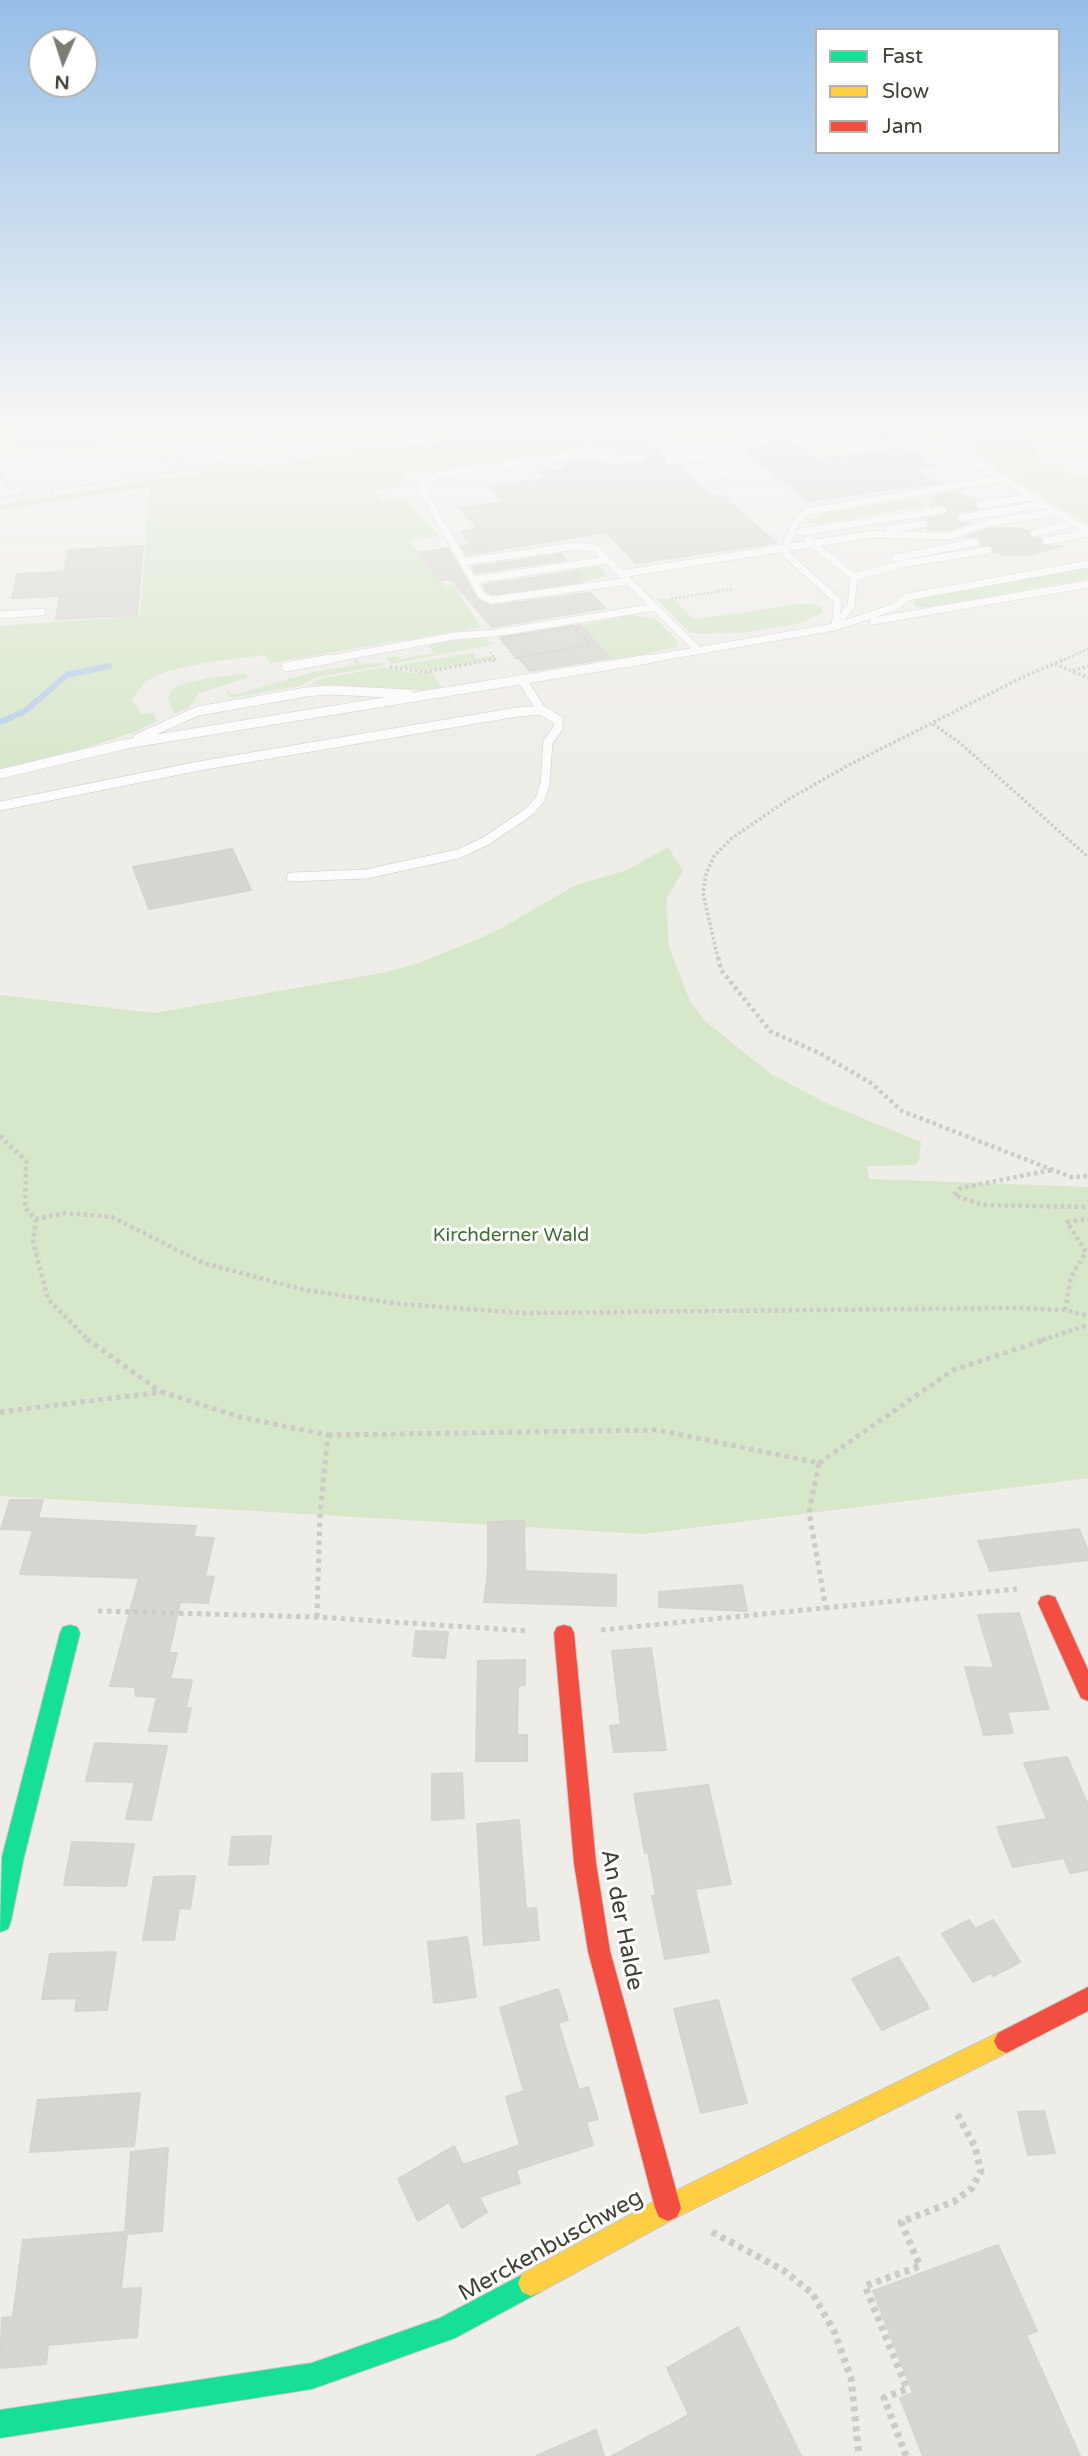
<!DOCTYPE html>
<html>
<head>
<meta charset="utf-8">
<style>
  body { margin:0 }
  #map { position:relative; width:1088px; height:2456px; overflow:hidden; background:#eeede8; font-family:"Varela Round",sans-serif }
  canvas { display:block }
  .legend { position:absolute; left:815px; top:28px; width:245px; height:126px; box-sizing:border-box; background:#fff; border:2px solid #b3b2ae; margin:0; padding:9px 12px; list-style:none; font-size:21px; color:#423f35 }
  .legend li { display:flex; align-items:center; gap:14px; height:35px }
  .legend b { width:35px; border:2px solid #b3b2ae }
  .north { position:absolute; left:28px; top:28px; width:70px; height:70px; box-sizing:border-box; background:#fff; border:2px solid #b3b2ae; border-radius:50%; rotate:183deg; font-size:19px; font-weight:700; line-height:28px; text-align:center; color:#423f35 }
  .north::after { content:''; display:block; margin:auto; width:24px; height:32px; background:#7e7c74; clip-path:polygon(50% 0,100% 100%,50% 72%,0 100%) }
</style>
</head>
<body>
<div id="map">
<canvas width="1088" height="2456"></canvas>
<ul class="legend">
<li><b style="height:9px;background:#16e098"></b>Fast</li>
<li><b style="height:9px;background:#ffcf43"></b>Slow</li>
<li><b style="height:9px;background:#f24e42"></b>Jam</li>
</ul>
<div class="north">N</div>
</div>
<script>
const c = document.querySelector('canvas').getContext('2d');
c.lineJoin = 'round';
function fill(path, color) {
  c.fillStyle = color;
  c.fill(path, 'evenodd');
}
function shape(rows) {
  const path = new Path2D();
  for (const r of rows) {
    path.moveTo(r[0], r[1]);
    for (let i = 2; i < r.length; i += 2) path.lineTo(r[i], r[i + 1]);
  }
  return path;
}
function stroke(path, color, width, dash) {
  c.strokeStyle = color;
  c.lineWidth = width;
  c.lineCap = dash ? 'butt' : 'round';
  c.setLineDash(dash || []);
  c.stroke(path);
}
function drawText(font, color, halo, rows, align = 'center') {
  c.font = font + ' "Varela Round",sans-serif';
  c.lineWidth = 6;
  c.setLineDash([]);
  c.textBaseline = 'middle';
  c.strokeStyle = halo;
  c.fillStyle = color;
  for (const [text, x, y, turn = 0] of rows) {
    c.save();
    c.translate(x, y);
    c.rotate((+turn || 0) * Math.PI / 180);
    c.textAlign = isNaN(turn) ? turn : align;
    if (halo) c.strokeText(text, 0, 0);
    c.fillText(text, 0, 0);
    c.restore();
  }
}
fill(shape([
  [545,427,941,427,947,431,869,440,781,432,749,441,730,428,409,472,397,487,374,491,381,500,404,497,439,536,409,540,445,586,454,585,481,627,271,663,265,655,202,663,165,672,145,682,132,699,141,714,154,713,157,721,137,731,82,749,0,769,0,626,140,616,150,487,0,510,0,505,152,480],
  [1024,435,1035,445,1038,459,1068,474,1088,476,1088,525,968,448,974,442],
  [916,499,926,506,817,524,808,521,827,512],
  [593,566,605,569,603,570,606,576,568,586,499,596,487,593,483,586,488,582,509,579,514,585,580,574,575,569],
  [1088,568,1088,579,931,607,918,607,913,603,918,598],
  [657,599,672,599,691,617,697,619,798,604,814,604,822,609,822,613,797,624,741,633,698,634,689,632],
  [631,615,656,619,677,640,677,647,613,661,579,625],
  [470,638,482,638,496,644,391,664,386,658,398,656,400,659,434,653,428,645],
  [473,653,477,658,491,656,494,659,425,671,394,666],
  [353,659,357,659,362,665,382,662,385,665,317,677,300,686,230,698,226,690,234,695,313,672,356,665],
  [386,667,411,673,431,672,442,687,427,690,309,685,319,679],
  [244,674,248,677,200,693,188,708,174,714,168,698,171,691,179,685,207,678],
  [668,847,683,871,666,899,669,947,690,1001,704,1020,771,1074,828,1104,921,1142,919,1160,915,1165,867,1166,869,1179,1088,1187,1088,1478,643,1534,0,1496,0,995,154,1013,382,973,416,964,469,943,502,928,574,886,627,870]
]), '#d7e7ca');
stroke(shape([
  [0,722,25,711,67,675,109,666]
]), '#bbd0e9', 6);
const building = shape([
  [32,427,111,427,94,449,14,448,14,445,32,427],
  [648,441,664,456,665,464,675,465,711,497,721,495,776,543,636,563,606,532,466,555,461,546,471,545,461,532,478,529,460,508,505,502,490,486,548,478,541,472,569,469,563,463,572,461,593,461,609,465,644,464,649,458,646,453,614,453,620,452,613,446,648,441],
  [776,442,800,446,817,459,911,450,935,466,910,469,937,483,807,501,746,452,776,442],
  [956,492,975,502,976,509,959,512,955,517,958,523,970,523,948,530,927,529,930,524,927,519,945,516,949,512,945,504,931,506,937,495,956,492],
  [1011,528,1028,531,1032,539,1041,538,1040,543,1043,546,1062,546,1031,555,1006,555,994,552,991,545,981,545,979,537,966,537,990,529,1011,528],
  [143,546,137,615,56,619,60,596,12,598,17,574,64,572,68,550,143,546],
  [448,548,477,599,490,606,590,593,605,608,492,627,451,579,440,580,418,553,448,548],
  [561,554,566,560,476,573,473,567,561,554],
  [577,571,581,575,573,576,579,582,493,594,486,591,483,585,577,571],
  [580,625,610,658,530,671,501,638,580,625],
  [232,849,251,890,149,909,133,867,232,849],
  [10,1500,43,1500,38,1518,196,1526,193,1537,214,1538,205,1576,214,1577,208,1603,180,1602,169,1653,177,1653,170,1679,192,1680,186,1708,191,1708,186,1732,149,1731,157,1697,136,1696,135,1687,110,1686,139,1578,20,1574,33,1530,1,1529,10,1500],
  [524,1521,525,1571,616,1575,616,1606,484,1602,488,1571,488,1522,524,1521],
  [1079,1529,1088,1551,1088,1560,990,1571,978,1541,1079,1529],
  [742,1585,747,1611,659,1607,659,1592,742,1585],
  [1019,1613,1049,1709,1007,1712,1013,1733,984,1735,965,1667,994,1668,978,1615,1019,1613],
  [416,1631,448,1632,445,1658,413,1656,416,1631],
  [651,1648,666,1750,614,1752,610,1726,621,1725,612,1651,651,1648],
  [525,1660,525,1685,518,1686,517,1735,527,1735,527,1761,476,1761,478,1661,525,1660],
  [95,1743,167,1746,151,1820,126,1819,135,1782,86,1781,95,1743],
  [1067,1757,1088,1805,1088,1870,1070,1873,1064,1858,1013,1867,997,1827,1047,1819,1024,1763,1067,1757],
  [462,1773,464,1818,432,1820,432,1774,462,1773],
  [708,1785,731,1884,695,1889,709,1952,665,1959,652,1896,656,1895,648,1852,645,1853,634,1794,708,1785],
  [519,1820,526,1909,536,1908,539,1940,484,1945,477,1824,519,1820],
  [271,1836,268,1864,229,1865,232,1837,271,1836],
  [72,1842,134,1844,126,1886,64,1885,72,1842],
  [195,1876,190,1909,179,1908,174,1940,143,1940,154,1877,195,1876],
  [969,1920,975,1929,993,1920,1020,1962,993,1976,991,1973,973,1982,942,1934,969,1920],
  [467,1937,476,1997,434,2003,428,1942,467,1937],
  [116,1952,107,2010,75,2011,77,1998,42,1999,50,1954,116,1952],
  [898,1957,929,2008,882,2030,852,1979,898,1957],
  [558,1989,568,2020,558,2023,579,2090,588,2087,598,2119,586,2122,593,2145,516,2170,520,2183,479,2197,487,2212,462,2228,449,2202,418,2221,398,2179,454,2146,463,2165,520,2145,506,2097,524,2091,500,2008,558,1989],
  [718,2000,747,2103,701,2113,674,2009,718,2000],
  [140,2093,134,2146,30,2152,38,2100,140,2093],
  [1044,2111,1055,2153,1028,2155,1018,2112,1044,2111],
  [168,2148,162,2231,127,2234,121,2289,141,2288,137,2337,48,2345,46,2364,0,2368,2,2318,13,2317,23,2240,125,2232,131,2152,168,2148],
  [998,2245,1037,2331,1026,2335,1080,2456,923,2456,900,2398,913,2393,873,2291,998,2245],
  [738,2327,801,2456,612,2456,689,2415,667,2368,738,2327],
  [596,2430,604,2456,536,2456,596,2430]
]);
fill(building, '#d7d6d0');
stroke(building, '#d6d4ce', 2);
const laneFar1 = shape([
  [831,438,872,442],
  [942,447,957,442,1056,427],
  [643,458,609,459,594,455,572,455,435,476,423,482,421,487,463,562,576,546,595,548,699,651],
  [669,460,722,454],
  [736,480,716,469,714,462,722,454,775,436,851,449,905,443,934,445,962,453,1088,531],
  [980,505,1032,497],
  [961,518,1044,504],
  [889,529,924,524],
  [800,532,943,510],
  [1034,533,1074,523],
  [808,540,854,577],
  [1046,541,1088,533],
  [895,558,976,542],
  [463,562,482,596,492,600,628,581],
  [621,574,872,534,949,536,989,523,1055,512],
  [854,577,902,564,988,550],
  [473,580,607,560],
  [0,615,42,612],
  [873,621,1088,584],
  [835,627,838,601,787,555,785,548,795,524,805,512,1002,478],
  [835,627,895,607,907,597,1088,564],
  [320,661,454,636,495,633,655,607],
  [638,661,834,627,851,606,854,577]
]);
const lane = shape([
  [286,667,330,659],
  [523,681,541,710],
  [138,738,198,711,306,692,329,690,409,694],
  [0,774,126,744,648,659],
  [0,806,199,766,517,712,541,710,558,720,558,728,548,742,545,784,540,799,530,811,486,841,458,854,366,874,291,877]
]);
const fast = shape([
  [70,1625,77,1627,80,1633,24,1857,11,1921,8,1929,0,1932,2,1857,60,1633,63,1627,70,1625],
  [531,2270,540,2274,544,2283,540,2292,455,2338,312,2389,0,2438,0,2410,312,2363,440,2318,531,2270]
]);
const slow = shape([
  [15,427,24,427,0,445,0,439,15,427],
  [1006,2029,1014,2033,1018,2041,1014,2049,677,2217,540,2292,531,2296,522,2292,518,2283,522,2274,659,2199,1006,2029]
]);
const jam = shape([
  [1048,1595,1055,1597,1088,1670,1088,1701,1081,1698,1038,1603,1041,1597,1048,1595],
  [564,1625,571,1627,574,1633,596,1863,610,1951,681,2208,677,2217,668,2221,659,2217,655,2208,588,1951,574,1863,554,1633,557,1627,564,1625],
  [1088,1987,1088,2011,1014,2049,1006,2053,998,2049,994,2041,998,2033,1088,1987]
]);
stroke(laneFar1, '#cccac5', 8);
stroke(lane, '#cccac5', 10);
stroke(fast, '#cccabf', 2);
stroke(slow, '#cccabf', 2);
stroke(jam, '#cccabf', 2);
stroke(shape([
  [162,465,161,461,286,435,308,427],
  [0,475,9,489],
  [671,599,733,589],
  [573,626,590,645,516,658,500,638,573,626],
  [490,652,496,660,492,661],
  [1061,661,1088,649]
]), '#cccbc6', 2.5, [2, 2]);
stroke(shape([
  [1055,664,1088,678],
  [390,667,425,672,495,659],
  [1073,671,1088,666],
  [933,724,960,743,1088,857],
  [718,959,703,893,706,874,714,856,732,838,789,799,847,766,1025,676,1065,659]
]), '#cccbc6', 3.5, [2.5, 2.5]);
stroke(shape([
  [718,957,721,970,770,1031,821,1054,871,1083,902,1111,1071,1177,1088,1176],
  [0,1136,26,1161,25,1208,36,1219,65,1213,112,1217,203,1263,305,1290,400,1304,522,1313,1018,1308,1065,1310,1088,1316],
  [1051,1170,961,1188,954,1195,982,1205,1088,1207],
  [36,1219,33,1242,48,1299,88,1340],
  [1065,1310,1071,1277,1086,1252,1067,1222,1088,1219],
  [1042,1340,1088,1325]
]), '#cccbc6', 4.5, [3.5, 3.5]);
stroke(shape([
  [87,1339,161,1392],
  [0,1412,162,1392,240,1417,328,1435,320,1514,317,1617],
  [328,1435,657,1430,819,1463,809,1512,826,1609],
  [819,1463,953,1370,1047,1339],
  [98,1611,317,1617,529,1631],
  [601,1630,1017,1589]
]), '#cccbc6', 5, [4.5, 4.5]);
stroke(shape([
  [712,2232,783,2270,812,2293,834,2331,851,2378,859,2456],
  [906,2456,884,2398,907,2389,865,2286,920,2266,901,2222,955,2201,972,2188,981,2171,975,2147,956,2112]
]), '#cccbc6', 7, [5, 5]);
stroke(laneFar1, '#fcfcfc', 7);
stroke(lane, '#fcfcfc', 9);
fill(fast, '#16e098');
fill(slow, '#ffcf43');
fill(jam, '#f24e42');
stroke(shape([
  [0,498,215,465,500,427]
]), '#d8d8d7', 2.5, [5, 5]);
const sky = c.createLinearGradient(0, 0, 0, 771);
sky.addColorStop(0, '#96bfe8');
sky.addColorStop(0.55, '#f7f7f5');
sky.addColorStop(1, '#f7f7f500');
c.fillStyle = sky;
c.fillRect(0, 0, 1088, 771);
drawText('19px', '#3d6e2e', '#fff', [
  ["Kirchderner Wald",511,1236]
]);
drawText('23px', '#423f35', '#fff', [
  ["An der Halde",621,1920,79],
  ["Merckenbuschweg",551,2246,-29]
]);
</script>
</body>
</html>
